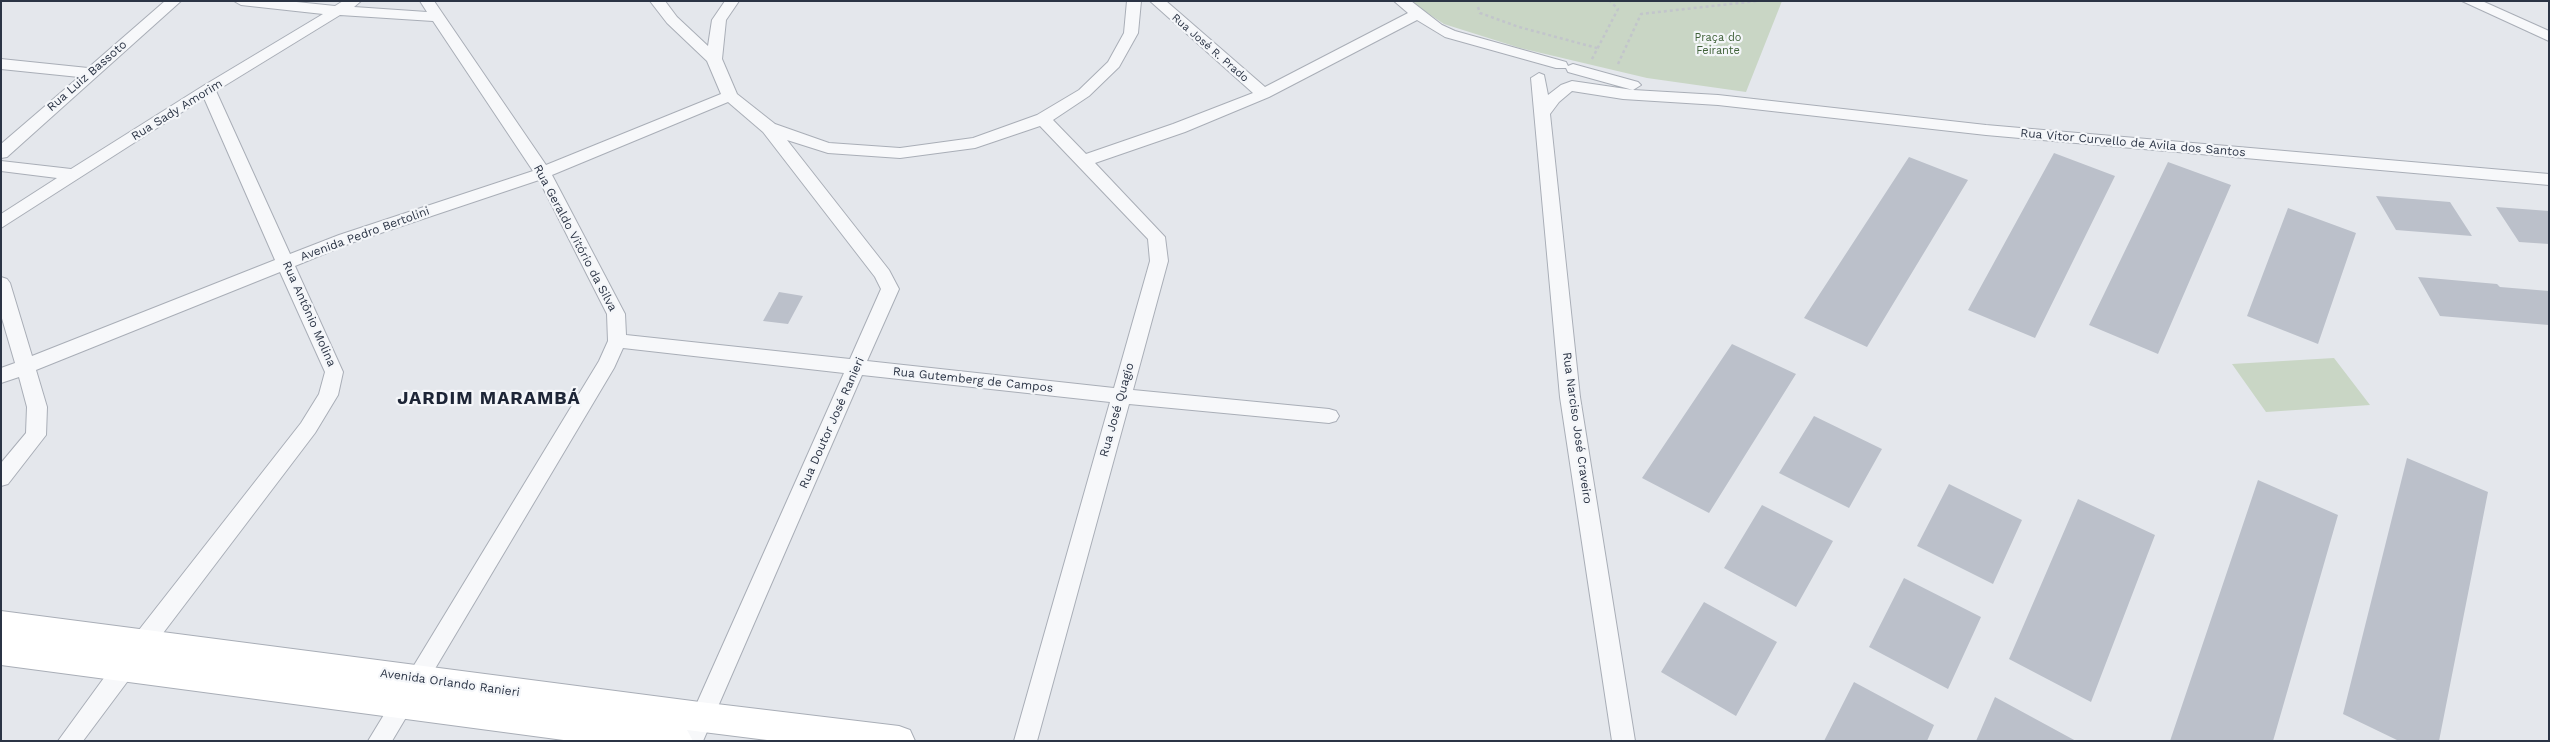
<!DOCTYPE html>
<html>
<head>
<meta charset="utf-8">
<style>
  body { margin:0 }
  #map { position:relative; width:2550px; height:742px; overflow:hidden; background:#e4e7ec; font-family:"Work Sans",sans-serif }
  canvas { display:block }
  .frame { position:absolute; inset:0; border:2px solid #2b3445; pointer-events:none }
</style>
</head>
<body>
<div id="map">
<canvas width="2550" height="742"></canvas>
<div class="frame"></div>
</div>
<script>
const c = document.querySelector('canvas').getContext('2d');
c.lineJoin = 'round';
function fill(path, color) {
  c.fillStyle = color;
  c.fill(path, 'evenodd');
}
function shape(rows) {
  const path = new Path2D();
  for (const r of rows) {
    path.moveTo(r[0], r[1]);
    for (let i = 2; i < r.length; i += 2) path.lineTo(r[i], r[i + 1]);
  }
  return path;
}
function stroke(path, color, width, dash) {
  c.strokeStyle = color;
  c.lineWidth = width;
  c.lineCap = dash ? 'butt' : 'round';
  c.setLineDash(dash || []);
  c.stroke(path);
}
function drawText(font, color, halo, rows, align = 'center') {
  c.font = font + ' "Work Sans",sans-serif';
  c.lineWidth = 4.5;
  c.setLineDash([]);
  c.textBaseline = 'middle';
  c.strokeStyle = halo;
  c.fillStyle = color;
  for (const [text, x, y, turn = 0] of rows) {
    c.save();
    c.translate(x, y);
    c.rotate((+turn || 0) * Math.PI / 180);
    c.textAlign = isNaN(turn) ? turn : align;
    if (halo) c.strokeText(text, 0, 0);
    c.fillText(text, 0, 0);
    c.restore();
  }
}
fill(shape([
  [1409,1,1782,1,1746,92,1647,78,1520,48,1444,24],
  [2334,358,2370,405,2266,412,2232,364]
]), '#c9d6c5');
fill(shape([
  [2054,153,2115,176,2035,338,1968,310],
  [1909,157,1968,180,1867,347,1804,318],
  [2168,162,2231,185,2158,354,2089,325],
  [2376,196,2450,202,2472,236,2396,230],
  [2496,207,2549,211,2549,244,2519,242],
  [2288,208,2356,233,2318,344,2247,316],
  [2418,277,2497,284,2500,287,2549,291,2549,325,2440,316],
  [779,292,803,296,788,324,763,321],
  [1732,344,1796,374,1709,513,1642,478],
  [1814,416,1882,449,1849,508,1779,473],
  [2407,458,2488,492,2439,741,2399,741,2343,714],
  [2258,480,2338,515,2273,741,2170,741],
  [1949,484,2022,520,1993,584,1917,546],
  [2078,499,2155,535,2091,702,2009,659],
  [1762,505,1833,541,1796,607,1724,568],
  [1904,578,1981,617,1948,689,1869,647],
  [1704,602,1777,642,1736,716,1661,672],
  [1854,682,1934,725,1927,741,1824,741],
  [1995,697,2076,741,1976,741]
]), '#bbc0ca');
const street = shape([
  [165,1,181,1,7,157,1,158,1,144,79,77,1,69,1,59,88,68,165,1],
  [234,1,287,1,335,6,343,1,361,1,354,7,427,12,420,1,434,1,546,165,721,94,707,61,667,23,650,1,665,1,677,17,708,46,712,20,725,1,739,1,726,20,722,59,737,94,775,124,829,143,900,148,973,138,1037,115,1079,90,1108,62,1124,33,1127,1,1141,1,1138,33,1119,67,1089,96,1053,120,1086,154,1173,124,1253,93,1150,1,1166,1,1265,87,1408,13,1394,1,1411,1,1442,25,1455,31,1566,62,1568,66,1573,64,1638,82,1641,85,1633,90,1718,95,1986,125,2549,174,2549,185,1986,135,1718,105,1623,99,1572,91,1559,102,1550,114,1580,397,1635,741,1612,741,1560,397,1531,78,1539,73,1544,75,1548,95,1561,85,1572,81,1633,90,1568,72,1566,68,1556,68,1445,37,1417,20,1269,97,1185,132,1095,163,1165,237,1168,261,1133,390,1329,409,1336,411,1339,416,1336,421,1329,423,1129,404,1037,741,1014,741,1110,402,862,375,703,741,680,741,844,373,623,348,614,368,392,741,368,741,599,361,608,341,607,314,539,180,351,243,295,266,343,372,338,395,315,433,151,649,143,652,135,649,132,642,135,635,301,423,319,394,325,372,280,272,36,370,47,407,46,435,8,484,1,486,1,463,26,433,27,407,19,377,1,383,1,368,15,363,1,315,1,277,7,279,10,283,32,356,275,260,204,98,1,228,1,214,57,178,1,171,1,161,71,169,203,86,323,14,241,5,234,1],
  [340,15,433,21,533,171,339,235,290,254,216,91,340,15],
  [728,102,763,132,875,277,881,289,850,359,626,335,625,314,552,175,728,102],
  [1040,126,1148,239,1150,261,1114,388,867,361,899,289,889,270,787,140,828,153,900,158,975,148,1040,126],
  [2462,1,2482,1,2549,31,2549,41,2462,1],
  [125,657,133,660,136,667,133,674,83,741,58,741,117,660,125,657]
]);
const secondary = shape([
  [1,611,700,702,899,726,910,730,915,741,775,741,687,730,693,741,571,741,1,665,1,637,20,640,1,637,1,611]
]);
stroke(street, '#a9aeb7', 2);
stroke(secondary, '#a9aeb7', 2);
stroke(shape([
  [1478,7,1480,13,1519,27,1597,48],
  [1592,59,1618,9,1610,1],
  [1618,64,1641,14,1757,1]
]), '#c2c5cb', 2.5, [3, 3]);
fill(street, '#f7f8fa');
fill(secondary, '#fff');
drawText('11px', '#3f6138', '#f4f6f9', [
  ["Praça do",1718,38],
  ["Feirante",1718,51]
]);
drawText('11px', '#2b3445', '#f4f6f9', [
  ["Rua José R. Prado",1210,48,41]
]);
drawText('12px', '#2b3445', '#f4f6f9', [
  ["Rua Luiz Bassoto",87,76,-41],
  ["Rua Sady Amorim",177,110,-32],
  ["Rua Vitor Curvello de Avila dos Santos",2133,143,5],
  ["Avenida Pedro Bertolini",365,234,-20],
  ["Rua Geraldo Vitório da Silva",575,238,62],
  ["Rua Antônio Molina",309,314,66],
  ["Rua Gutemberg de Campos",973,380,6],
  ["Rua José Quagio",1117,410,-74],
  ["Rua Doutor José Ranieri",832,423,-66],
  ["Rua Narciso José Craveiro",1577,428,82],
  ["Avenida Orlando Ranieri",450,683,8]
]);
c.letterSpacing = '1px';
drawText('bold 18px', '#1d2536', '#f4f6f9', [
  ["JARDIM MARAMBÁ",489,399]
]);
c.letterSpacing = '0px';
</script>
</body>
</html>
